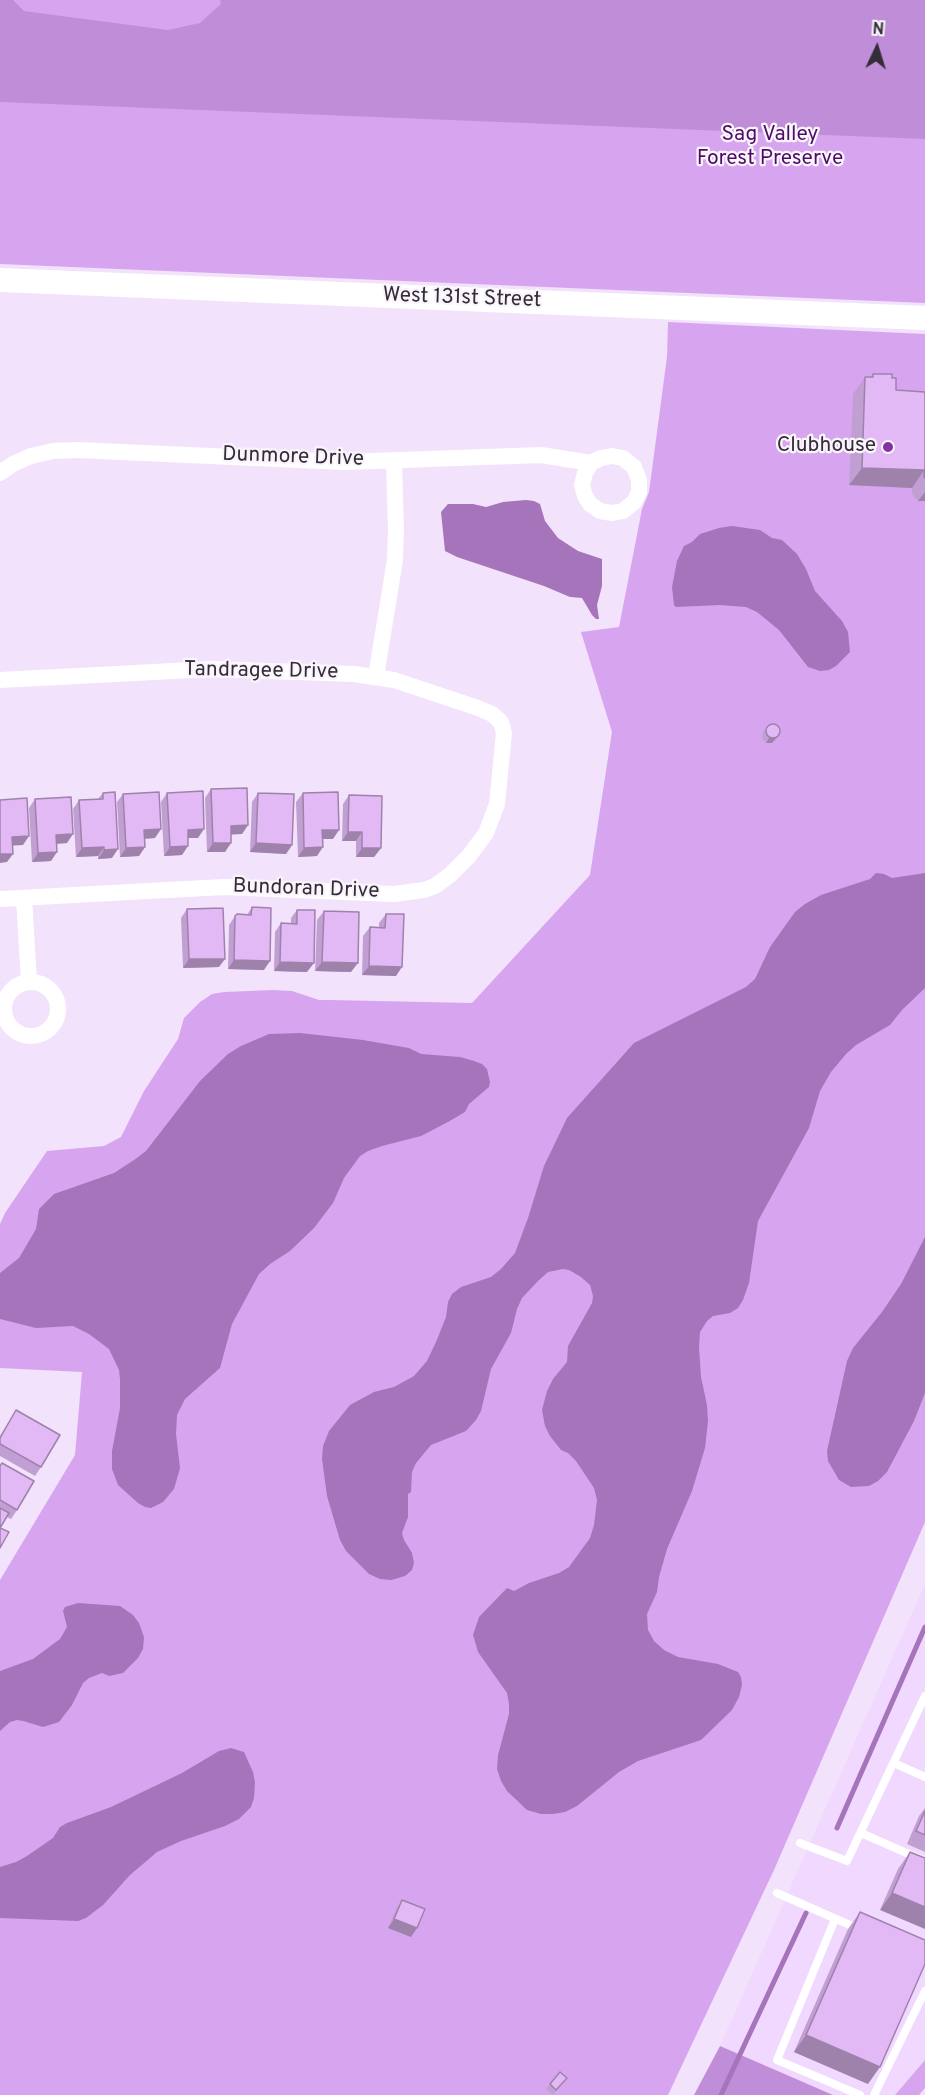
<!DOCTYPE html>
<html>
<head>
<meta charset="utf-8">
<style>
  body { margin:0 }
  #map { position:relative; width:925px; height:2095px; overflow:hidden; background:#f3e2fb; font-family:Overpass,sans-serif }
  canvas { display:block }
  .north { position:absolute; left:847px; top:18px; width:60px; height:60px; -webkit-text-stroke:4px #f9f5fb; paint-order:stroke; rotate:4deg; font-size:16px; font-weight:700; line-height:24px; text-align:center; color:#342c38 }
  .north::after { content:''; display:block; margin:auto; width:21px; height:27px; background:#342c38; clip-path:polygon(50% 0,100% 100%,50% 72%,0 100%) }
</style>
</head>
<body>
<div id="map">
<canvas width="925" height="2095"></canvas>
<div class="north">N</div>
</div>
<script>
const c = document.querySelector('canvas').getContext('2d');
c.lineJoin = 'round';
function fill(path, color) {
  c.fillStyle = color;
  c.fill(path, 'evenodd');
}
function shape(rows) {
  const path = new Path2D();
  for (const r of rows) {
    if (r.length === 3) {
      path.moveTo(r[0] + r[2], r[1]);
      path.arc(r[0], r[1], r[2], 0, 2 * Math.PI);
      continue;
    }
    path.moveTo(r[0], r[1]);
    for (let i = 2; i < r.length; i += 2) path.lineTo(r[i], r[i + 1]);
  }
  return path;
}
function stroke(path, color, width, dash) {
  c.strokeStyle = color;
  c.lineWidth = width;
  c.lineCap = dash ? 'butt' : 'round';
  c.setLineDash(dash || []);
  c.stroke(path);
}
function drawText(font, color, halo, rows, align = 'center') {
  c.font = font + ' Overpass,sans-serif';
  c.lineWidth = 4.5;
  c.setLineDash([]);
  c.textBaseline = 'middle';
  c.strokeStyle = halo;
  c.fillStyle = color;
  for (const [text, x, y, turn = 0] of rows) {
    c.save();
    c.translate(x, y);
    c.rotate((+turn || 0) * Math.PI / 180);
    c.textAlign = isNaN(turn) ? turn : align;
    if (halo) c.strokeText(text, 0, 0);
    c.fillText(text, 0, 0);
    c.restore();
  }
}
fill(shape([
  [925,1584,925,2060,895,2095,833,2095,720,2046]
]), '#f1d8fe');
fill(shape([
  [0,0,925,0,925,303,0,264],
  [668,322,925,334,925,1522,774,1870,668,2095,0,2095,0,1580,75,1455,82,1372,0,1368,0,1224,5,1213,47,1151,104,1146,121,1137,144,1091,178,1039,184,1018,200,1002,212,994,224,992,273,990,292,991,319,1000,330,1000,472,1003,590,875,612,732,581,632,619,627,642,509,649,492,667,357],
  [925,2060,925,2088,919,2095,895,2095]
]), '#d7a5ef');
fill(shape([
  [0,0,13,0,24,11,168,30,200,23,221,4,220,0,925,0,925,139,0,102],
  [720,2046,833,2095,694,2095]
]), '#c08ed8');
fill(shape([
  [526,500,534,501,540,504,545,521,558,538,578,551,602,559,602,586,597,605,599,619,596,619,592,615,582,598,570,597,544,586,457,557,445,551,441,512,448,504,473,504,486,507,503,502],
  [732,526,760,530,772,538,782,540,797,554,806,569,815,591,842,621,848,632,850,652,836,666,829,670,820,671,808,667,779,630,757,612,746,607,720,605,676,607,674,605,672,587,677,561,684,546,692,542,700,534,719,528],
  [876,873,884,874,892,878,925,873,925,988,902,1010,890,1025,856,1045,846,1054,831,1072,820,1091,809,1128,758,1221,749,1283,743,1300,738,1308,730,1313,713,1316,707,1321,700,1332,699,1347,701,1377,707,1405,708,1421,705,1448,692,1491,667,1549,659,1577,657,1592,647,1614,648,1630,654,1641,664,1650,678,1657,718,1664,738,1672,741,1677,742,1685,739,1697,732,1710,701,1740,638,1761,619,1772,577,1806,565,1812,553,1814,541,1814,527,1810,507,1791,501,1781,497,1769,498,1755,509,1714,509,1704,507,1693,478,1652,473,1635,479,1617,507,1588,514,1591,529,1583,559,1573,569,1567,590,1538,594,1525,597,1500,594,1488,576,1461,568,1453,561,1450,550,1436,545,1426,542,1410,547,1391,553,1379,567,1362,568,1346,592,1303,593,1296,590,1285,581,1277,569,1270,563,1269,548,1272,538,1281,522,1298,517,1309,511,1333,491,1369,481,1411,476,1420,466,1431,431,1445,416,1463,412,1472,411,1492,408,1494,408,1517,402,1533,404,1540,412,1553,414,1563,412,1570,405,1576,391,1580,380,1579,369,1574,346,1551,340,1540,327,1496,322,1459,323,1446,329,1431,350,1405,374,1392,394,1387,414,1376,427,1361,436,1342,446,1317,448,1302,452,1294,461,1287,491,1277,501,1269,515,1253,528,1218,544,1166,567,1118,634,1043,746,987,755,979,770,947,795,912,805,904,821,895,870,879],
  [300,1033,363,1040,409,1048,421,1054,460,1057,474,1061,482,1064,487,1069,490,1082,489,1087,469,1104,465,1112,448,1122,421,1136,382,1146,368,1151,360,1156,344,1178,333,1203,314,1228,290,1251,270,1264,259,1274,232,1324,220,1368,185,1399,177,1415,176,1434,180,1468,174,1489,163,1502,151,1508,145,1507,138,1503,118,1485,112,1469,112,1451,120,1408,120,1379,119,1370,109,1349,89,1334,73,1326,36,1328,0,1319,0,1273,19,1258,36,1229,39,1209,54,1194,114,1173,134,1160,146,1151,200,1081,228,1054,241,1046,269,1034],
  [925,1237,925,1393,914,1421,887,1472,878,1481,869,1486,851,1487,839,1480,828,1461,827,1451,847,1361,853,1348,882,1312,901,1284],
  [78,1603,120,1606,133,1615,139,1623,144,1637,143,1649,138,1658,123,1673,109,1676,102,1673,89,1678,83,1683,72,1705,59,1722,43,1727,23,1721,17,1720,10,1722,0,1731,0,1671,33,1659,60,1639,67,1627,63,1611,65,1607],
  [231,1748,244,1752,253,1772,255,1782,254,1798,251,1807,239,1819,225,1826,181,1841,157,1852,130,1875,103,1905,86,1918,78,1921,0,1918,0,1867,16,1862,27,1856,53,1838,60,1827,67,1823,111,1807,182,1773,219,1751]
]), '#a574bb');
stroke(shape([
  [837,1828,925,1627],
  [721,2095,806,1913]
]), '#a574bb', 5);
stroke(shape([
  [894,1763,925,1777],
  [861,1833,925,1861],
  [800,1843,847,1861,925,1696],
  [777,1893,859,1929],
  [835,1919,777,2060,860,2095],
  [874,2095,925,1991]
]), '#fff', 8);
stroke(shape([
  [0,473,13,464,31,456,53,451,77,450,344,462,541,455,591,463,601,458,612,456,623,458,634,467,639,480,639,492,634,502,623,511,612,513,600,511,590,504,585,496,582,485,585,473,591,463],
  [376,676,395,560,396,530,394,461],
  [0,680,211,669,354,674,394,680,478,708,492,714,501,722,504,733,497,804,486,833,469,856,450,875,435,886,424,890,394,894,224,887,0,899],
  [24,898,29,982],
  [31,1009,27]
]), '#fff', 16);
stroke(shape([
  [0,280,925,318]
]), '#fff', 24);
fill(shape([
  [873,374,892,378,896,390,925,392,925,501,918,501,912,494,912,488,849,485,853,394,865,377,871,377],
  [766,728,779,735,772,743,766,743,762,738,763,732],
  [211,789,248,825,242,834,231,834,225,852,207,852,205,798],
  [103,793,112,858,98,859,98,856,76,857,73,809,79,800,98,799],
  [167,793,198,838,188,838,182,855,164,856,161,802],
  [258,793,292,845,286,854,250,852,252,802],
  [303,793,333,839,323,839,317,856,298,857,296,802],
  [123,794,155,838,144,839,145,847,139,856,120,857,117,802],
  [349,795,381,848,374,857,356,857,356,841,342,841,343,804],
  [35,799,67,843,57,844,51,861,32,862,29,808],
  [252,907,264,970,228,969,229,925,235,916,247,915],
  [187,909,219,967,183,968,181,918],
  [297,910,307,972,274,971,275,932,281,923,291,923,291,918],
  [324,911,351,972,315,971,317,920],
  [386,914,396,976,362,975,363,936,370,927,379,928,379,923],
  [16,1410,41,1467,35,1476,0,1456,0,1436],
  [0,1465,17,1510,11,1519,7,1517,0,1528,0,1548],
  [925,1808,925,1852,907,1844,919,1816],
  [910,1852,925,1858,880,1910,898,1869],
  [402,1900,411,1937,388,1928,396,1909],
  [860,1912,868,2084,794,2052,848,1929],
  [564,2082,553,2095,546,2089,550,2084]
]), '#c29fd3');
fill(shape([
  [862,468,924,470,912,488,849,485],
  [925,492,925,501,918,501],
  [779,735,772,743,766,743,769,738],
  [248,825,242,834,225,835,231,826],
  [161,829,155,838,138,839,144,830],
  [204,829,198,838,181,838,188,830],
  [322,830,339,830,333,839,316,839],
  [348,832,362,832,356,841,342,841],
  [73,834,67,843,50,844,56,835],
  [29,836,23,845,6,846,12,837],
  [213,843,231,843,225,852,207,852],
  [256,843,292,845,286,854,250,852],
  [188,846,182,855,164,856,170,847],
  [104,847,98,856,76,857,82,848],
  [145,847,139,856,120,857,126,848],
  [323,847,317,856,298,857,304,848],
  [362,848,381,848,374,857,356,857],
  [118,849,112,858,98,859,104,850],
  [57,852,51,861,32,862,38,853],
  [0,854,13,854,7,862,0,863],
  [189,959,225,959,219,967,183,968],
  [234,960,270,961,264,970,228,969],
  [280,962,314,963,307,972,274,971],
  [322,962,358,963,351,972,315,971],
  [369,966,402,967,396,976,362,975],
  [892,1893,925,1907,925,1929,880,1910],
  [394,1919,417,1928,411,1937,388,1928],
  [806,2035,880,2067,868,2084,794,2052]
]), '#9e82ac');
const building = shape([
  [873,374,892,374,892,378,896,378,896,390,925,392,925,478,924,477,924,470,862,468,865,377,873,377,873,374],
  [773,731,7],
  [247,788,248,825,231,826,231,843,213,843,211,789,247,788],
  [203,791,204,829,188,830,188,846,170,847,167,793,203,791],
  [115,792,118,849,104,850,104,847,82,848,79,800,103,799,103,793,115,792],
  [159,792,161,829,144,830,145,847,126,848,123,794,159,792],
  [338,792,339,830,322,830,323,847,304,848,303,793,338,792],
  [258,793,294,794,292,845,256,843,258,793],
  [349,795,382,796,381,848,362,848,362,832,348,832,349,795],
  [71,797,73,834,56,835,57,852,38,853,35,799,71,797],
  [27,798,29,836,12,837,13,854,0,854,0,800,27,798],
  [252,907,271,908,270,961,234,960,235,916,237,914,251,915,252,907],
  [223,908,225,959,189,959,187,909,223,908],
  [297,910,315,910,314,963,280,962,281,923,297,924,297,910],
  [324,911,359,912,358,963,322,962,324,911],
  [386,914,404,914,402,967,369,966,370,927,385,928,386,914],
  [16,1410,60,1435,41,1467,0,1444,0,1438,16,1410],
  [2,1463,34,1481,17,1510,0,1500,0,1466,2,1463],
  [0,1508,9,1513,0,1528,9,1532,0,1548,0,1508],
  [925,1811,925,1835,916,1831,925,1811],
  [910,1852,925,1858,925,1907,892,1893,910,1852],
  [402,1900,425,1909,417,1928,394,1919,402,1900],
  [860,1912,925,1940,925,1964,880,2067,806,2035,860,1912],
  [560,2072,567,2078,556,2090,550,2084,560,2072]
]);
fill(building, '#e2b9f5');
stroke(building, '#9e82ac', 1.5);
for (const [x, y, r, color] of [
  [888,447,6,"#8334a4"]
]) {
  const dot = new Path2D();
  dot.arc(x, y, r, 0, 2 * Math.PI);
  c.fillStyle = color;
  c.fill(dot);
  stroke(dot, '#f9f5fb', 2);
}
drawText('21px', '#4e0c66', '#f9f5fb', [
  ["Sag Valley",770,136],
  ["Forest Preserve",770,160]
]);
drawText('21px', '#342c38', '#f9f5fb', [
  ["West 131st Street",462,299,2],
  ["Dunmore Drive",293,458,2],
  ["Tandragee Drive",261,672,1],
  ["Bundoran Drive",306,890,2]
]);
drawText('21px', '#342c38', '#f9f5fb', [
  ["Clubhouse",876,447]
], 'right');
</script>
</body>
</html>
